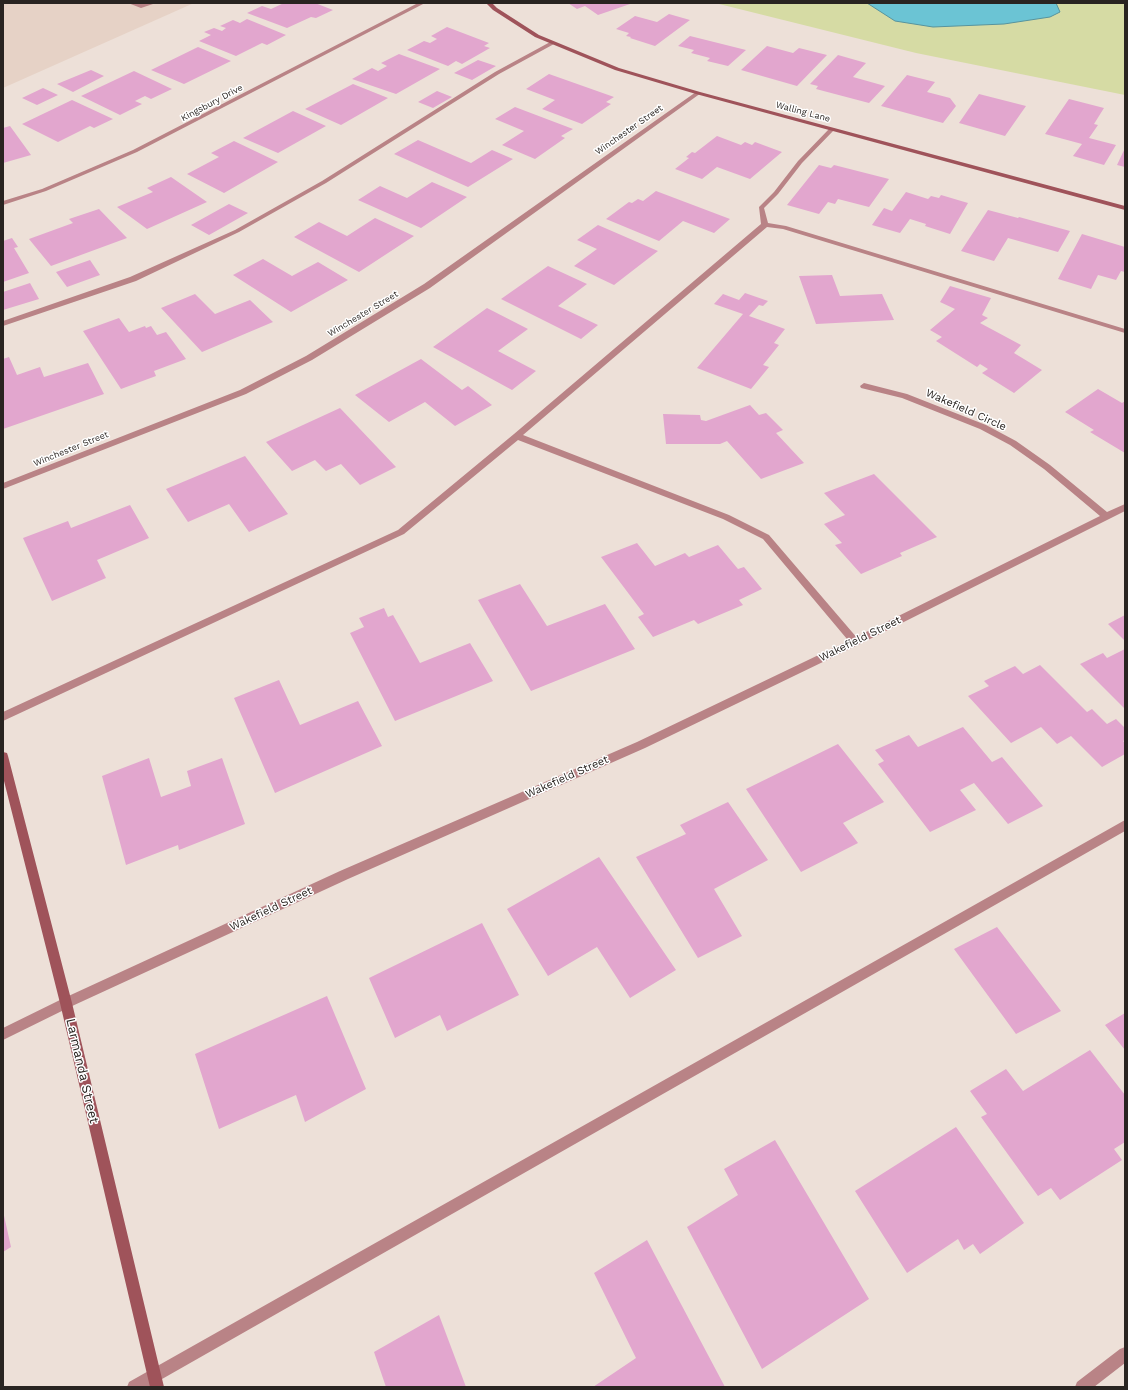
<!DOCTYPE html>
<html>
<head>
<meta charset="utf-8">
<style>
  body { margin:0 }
  #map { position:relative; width:1128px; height:1390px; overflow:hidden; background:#ede0d8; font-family:"Work Sans",sans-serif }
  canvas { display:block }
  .frame { position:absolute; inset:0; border:4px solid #292421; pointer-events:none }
</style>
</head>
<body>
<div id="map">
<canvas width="1128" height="1390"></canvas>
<div class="frame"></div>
</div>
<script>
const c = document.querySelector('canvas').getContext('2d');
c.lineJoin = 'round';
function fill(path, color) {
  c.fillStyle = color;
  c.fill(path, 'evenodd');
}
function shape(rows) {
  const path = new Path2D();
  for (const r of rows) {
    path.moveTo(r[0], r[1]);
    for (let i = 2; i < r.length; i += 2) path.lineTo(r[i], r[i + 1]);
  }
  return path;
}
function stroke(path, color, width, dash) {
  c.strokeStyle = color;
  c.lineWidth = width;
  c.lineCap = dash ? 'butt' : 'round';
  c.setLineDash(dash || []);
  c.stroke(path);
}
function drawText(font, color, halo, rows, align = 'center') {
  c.font = font + ' "Work Sans",sans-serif';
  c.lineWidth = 3;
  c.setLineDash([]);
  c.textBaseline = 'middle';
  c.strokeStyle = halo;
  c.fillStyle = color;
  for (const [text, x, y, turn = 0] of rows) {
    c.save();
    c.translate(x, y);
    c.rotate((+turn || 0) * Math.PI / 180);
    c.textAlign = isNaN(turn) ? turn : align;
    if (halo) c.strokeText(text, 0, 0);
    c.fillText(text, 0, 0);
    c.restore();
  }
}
fill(shape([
  [3,3,194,3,3,88]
]), '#e6d2c6');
fill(shape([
  [715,3,1125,3,1125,95,916,53]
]), '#d6dba4');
const water = shape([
  [867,3,1056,3,1060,12,1050,17,1004,24,933,27,895,21,867,3]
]);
fill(water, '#6bc4d4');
stroke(water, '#57949e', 1);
fill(shape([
  [284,3,315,3,333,10,316,18,311,17,287,28,247,13,262,6,271,9],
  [568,3,633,3,598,15,585,6,577,9],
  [669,14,690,20,655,46,630,38,631,37,626,36,629,33,616,29,635,16,657,22],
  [247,19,286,35,267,45,262,43,236,56,199,41,211,35,204,32,214,28,222,31,226,28,220,26,233,20,240,23],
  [447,27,489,43,484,46,490,48,462,64,456,61,448,66,407,50,424,41,430,43,437,39,431,36],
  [690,36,746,50,728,66,707,61,710,58,691,53,694,50,678,46],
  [767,46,793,53,799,48,827,55,797,86,741,70],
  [198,47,231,61,184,84,151,70],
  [399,54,440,69,396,94,352,79,372,68,378,71,387,66,381,63],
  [838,55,866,63,853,77,885,86,869,103,816,89,818,86,810,84],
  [478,60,496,66,472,80,454,73],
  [91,70,104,76,73,92,57,84],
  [134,71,172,89,151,99,145,96,135,101,142,104,120,115,81,96],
  [549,74,614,97,606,102,611,104,582,124,542,109,555,100,526,89],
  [907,75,935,82,927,92,950,98,956,106,943,123,881,106],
  [353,84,388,98,341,125,305,109],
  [43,88,58,95,37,105,22,98],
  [437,91,452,97,433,108,418,102],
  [979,94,1026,106,1005,136,959,123],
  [1069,99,1104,108,1094,124,1098,125,1089,138,1116,145,1104,165,1073,156,1082,144,1045,134],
  [72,100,113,119,94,128,90,126,58,142,22,124],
  [515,107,573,129,561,136,565,138,535,159,502,145,524,131,495,119],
  [293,111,326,126,278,153,243,138],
  [10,126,31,155,3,163,3,128],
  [717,136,741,145,745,142,752,145,755,142,782,152,750,179,717,167,702,179,675,169,689,158,686,157,692,152,695,153],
  [418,140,471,163,492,150,513,159,468,187,394,154],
  [234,141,278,162,224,193,187,174,219,157,211,153],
  [1125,148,1125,167,1117,165],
  [819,165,831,168,834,165,889,179,869,207,838,199,835,204,828,202,819,214,787,205],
  [171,177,207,202,147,229,117,207,153,192,147,188],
  [432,182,467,197,421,228,358,200,380,186,407,198],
  [656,191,730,219,714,233,683,221,659,241,606,219,629,202,632,203,638,199,643,201],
  [906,192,928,199,931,196,939,198,941,195,968,203,950,234,925,226,926,224,910,219,900,233,872,225,884,208,892,211],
  [229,204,248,213,209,235,191,225],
  [99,209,127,238,51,266,29,239,73,223,69,219],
  [988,210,1018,218,1019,217,1070,231,1058,252,1008,238,994,261,961,251],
  [375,218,414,236,359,272,294,237,319,222,347,236],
  [598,225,658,251,614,285,574,266,597,249,577,240],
  [1082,234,1125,247,1125,272,1121,271,1116,280,1098,275,1091,289,1058,279],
  [12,238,18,247,14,248,29,273,3,282,3,241],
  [263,259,292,276,318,262,348,280,291,312,233,275],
  [90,260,100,275,67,287,56,272],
  [548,266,587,284,558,306,598,325,581,339,501,299],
  [832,275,840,296,882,294,894,320,816,324,799,276],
  [30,283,39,299,3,310,3,292],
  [950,286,991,298,982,315,988,318,980,323,1021,345,1014,353,1042,370,1014,393,982,373,988,369,980,364,977,367,936,341,942,337,930,330,955,309,940,302],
  [745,293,768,301,763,306,759,305,749,316,785,329,774,343,779,345,763,365,769,367,751,389,697,368,743,314,714,304,723,294,739,300],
  [195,294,215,314,250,300,273,322,202,352,161,308],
  [487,308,528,329,498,351,536,371,512,390,433,347],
  [119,318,129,332,145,326,146,328,151,326,157,335,166,332,186,359,154,371,156,376,121,389,83,331],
  [9,357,17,375,40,367,44,377,88,363,104,394,3,429,3,359],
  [421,359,462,390,468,386,492,405,455,426,425,402,389,422,355,395],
  [1098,389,1122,403,1125,401,1125,453,1090,432,1094,430,1065,412],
  [750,405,759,415,766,413,783,430,776,433,804,463,761,479,727,441,720,444,666,444,663,414,700,415,701,420,706,421],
  [340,408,396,467,360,485,341,464,326,471,315,460,292,471,266,442],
  [245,456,288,514,249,532,229,504,188,522,166,489],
  [874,474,937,537,900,553,902,556,861,574,835,545,842,543,824,524,845,515,824,493],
  [130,505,149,538,97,560,106,578,52,601,23,538,68,521,71,528],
  [637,543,655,566,685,553,689,557,718,545,738,569,744,567,762,589,739,600,743,605,698,624,694,620,653,637,638,617,644,614,601,557],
  [520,584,547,626,605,604,635,649,531,691,478,600],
  [384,608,388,617,393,615,420,663,470,643,493,681,395,721,350,633,364,627,359,618],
  [1125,615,1125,641,1108,624],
  [1125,649,1125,709,1080,664,1103,653,1107,658],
  [1040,665,1087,712,1092,709,1107,724,1116,719,1125,728,1125,740,1123,741,1125,743,1125,754,1102,767,1071,736,1057,744,1041,727,1011,743,968,696,989,686,984,681,1015,666,1023,674],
  [279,680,300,725,358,701,382,746,275,793,234,698],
  [963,727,992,762,1002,757,1043,806,1008,824,974,783,960,790,976,810,930,832,878,764,884,761,875,750,909,735,918,747],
  [838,744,884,802,843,823,858,843,801,872,746,789],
  [149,758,161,797,191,786,187,771,222,758,245,824,179,850,178,845,126,865,102,776],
  [728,802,768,860,714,889,742,936,698,958,636,857,686,834,680,825],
  [599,857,676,970,630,998,597,947,548,976,507,909],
  [482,923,519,995,447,1031,440,1015,395,1038,369,978],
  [997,927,1061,1011,1016,1034,954,949],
  [327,996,366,1089,305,1122,296,1095,219,1129,195,1054],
  [1125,1013,1125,1050,1105,1025],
  [1090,1050,1125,1095,1125,1142,1114,1149,1122,1160,1060,1200,1051,1188,1038,1196,981,1117,987,1114,970,1091,1006,1069,1023,1091],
  [956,1127,1024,1223,980,1254,973,1244,964,1250,958,1239,907,1273,855,1191],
  [775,1140,869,1299,762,1369,687,1227,738,1195,724,1169],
  [3,1211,11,1247,3,1252],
  [647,1240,725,1387,593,1387,636,1358,594,1273],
  [439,1315,466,1387,386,1387,374,1352]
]), '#e2a6ce');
fill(shape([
  [128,3,141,4,156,3,141,8,128,3],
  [552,41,555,43,554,44,499,74,326,183,239,232,136,281,3,326,3,321,130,277,235,230,322,181,495,72,552,41],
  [830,128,835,129,802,163,778,194,764,208,768,223,786,226,1125,329,1125,333,783,229,767,227,523,435,729,515,769,535,858,639,860,642,858,645,852,645,763,539,723,519,518,440,404,534,3,721,3,712,398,530,514,434,761,224,759,207,774,192,798,161,830,128],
  [1125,820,1125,831,148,1387,127,1387,129,1382,1125,820]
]), '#b98386');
fill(shape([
  [418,3,425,3,137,152,46,191,3,205,3,201,42,189,133,150,418,3],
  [696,92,701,93,430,288,312,360,246,394,3,489,3,483,240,390,306,356,424,284,696,92],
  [864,383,907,394,986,425,1016,441,1050,465,1107,512,1125,504,1125,511,858,645,645,748,348,879,70,1007,3,1040,3,1028,62,999,340,871,637,742,852,639,1100,516,1044,469,1010,445,980,429,902,398,861,388,860,386,864,383],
  [1125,1347,1125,1363,1094,1387,1075,1387,1077,1382,1120,1349,1125,1347]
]), '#b98386');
fill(shape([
  [486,3,492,3,497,8,539,35,619,68,700,92,1125,206,1125,210,696,94,615,70,535,37,493,10,486,3],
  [3,752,7,753,8,756,72,1003,164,1387,150,1387,60,1003,3,777,3,752]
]), '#9f535a');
drawText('9px', '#292421', '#fff', [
  ["Kingsbury Drive",212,103,-28],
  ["Walling Lane",803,112,15],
  ["Winchester Street",629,130,-35],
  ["Winchester Street",363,314,-31],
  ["Winchester Street",71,449,-22]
]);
drawText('11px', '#292421', '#fff', [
  ["Wakefield Circle",966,410,24],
  ["Wakefield Street",860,639,-26],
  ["Wakefield Street",567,777,-24],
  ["Wakefield Street",271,909,-25]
]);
drawText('13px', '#292421', '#fff', [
  ["Larmanda Street",82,1071,77]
]);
</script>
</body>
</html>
